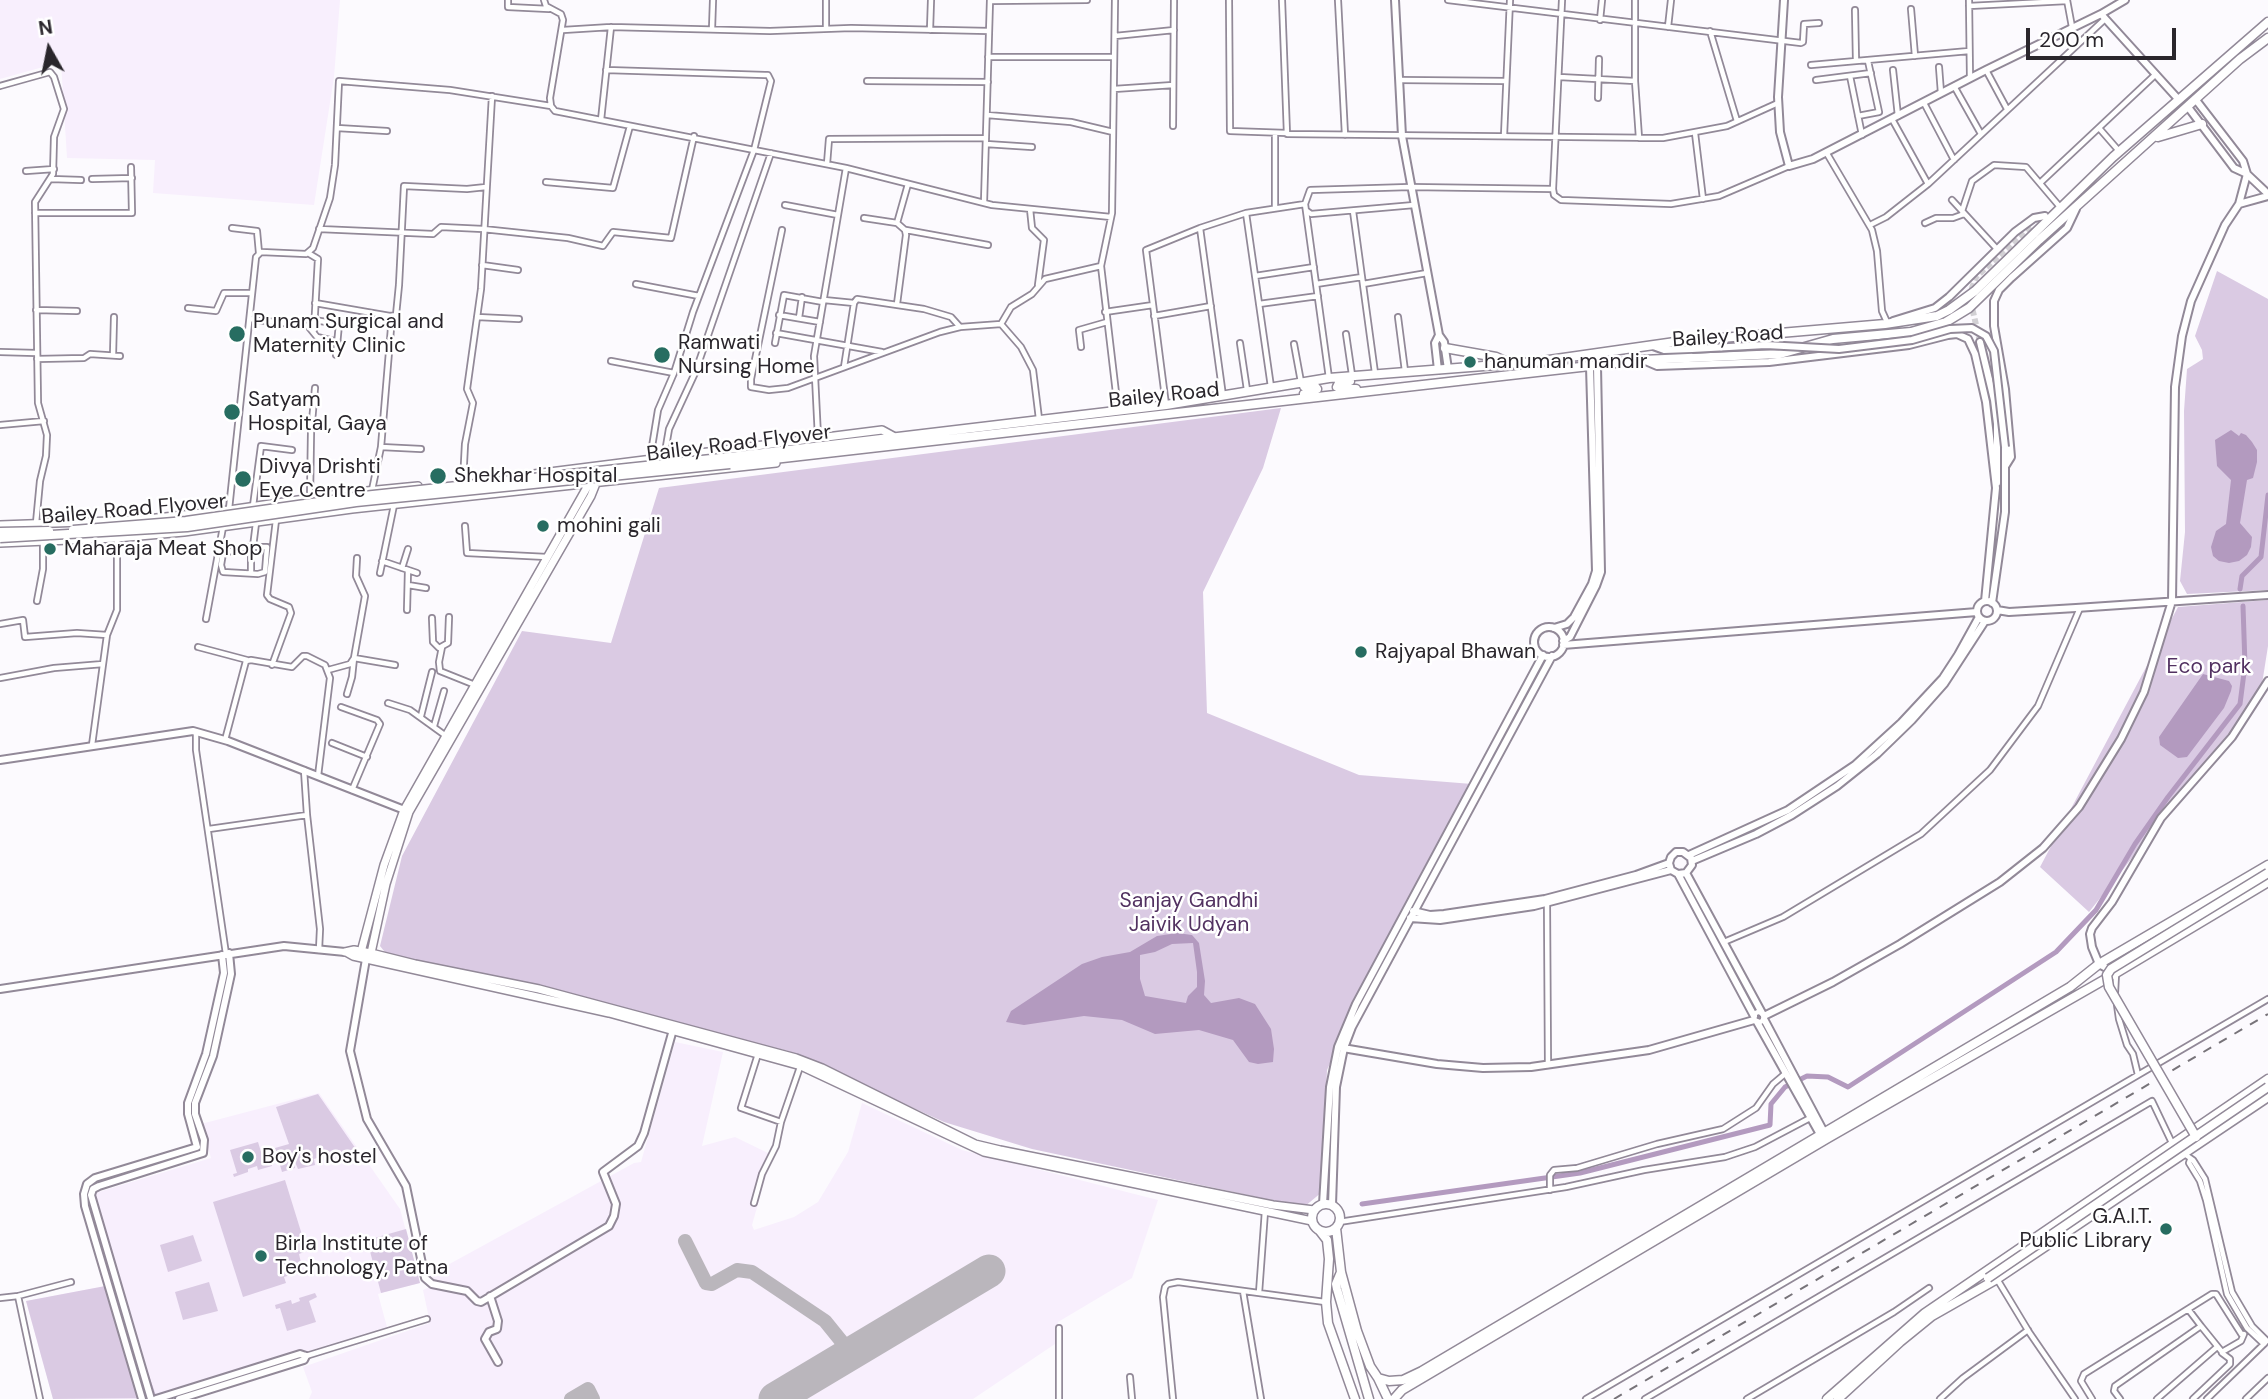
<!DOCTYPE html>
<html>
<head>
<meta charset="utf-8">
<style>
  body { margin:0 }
  #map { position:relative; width:2268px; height:1399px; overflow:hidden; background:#fcfafe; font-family:"DM Sans",sans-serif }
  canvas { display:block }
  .north { position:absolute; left:14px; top:14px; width:70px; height:70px; -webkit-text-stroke:5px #fff; paint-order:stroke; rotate:351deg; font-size:19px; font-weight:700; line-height:28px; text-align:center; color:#2a262c }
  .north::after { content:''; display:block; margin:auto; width:24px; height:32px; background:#2a262c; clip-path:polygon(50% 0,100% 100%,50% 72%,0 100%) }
  .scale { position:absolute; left:2026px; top:28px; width:150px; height:32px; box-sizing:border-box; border:4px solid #2a262c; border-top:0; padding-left:9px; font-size:21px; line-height:24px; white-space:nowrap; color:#2a262c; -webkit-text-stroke:5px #fff; paint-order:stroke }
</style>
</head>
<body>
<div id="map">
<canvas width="2268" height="1399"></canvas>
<div class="north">N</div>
<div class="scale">200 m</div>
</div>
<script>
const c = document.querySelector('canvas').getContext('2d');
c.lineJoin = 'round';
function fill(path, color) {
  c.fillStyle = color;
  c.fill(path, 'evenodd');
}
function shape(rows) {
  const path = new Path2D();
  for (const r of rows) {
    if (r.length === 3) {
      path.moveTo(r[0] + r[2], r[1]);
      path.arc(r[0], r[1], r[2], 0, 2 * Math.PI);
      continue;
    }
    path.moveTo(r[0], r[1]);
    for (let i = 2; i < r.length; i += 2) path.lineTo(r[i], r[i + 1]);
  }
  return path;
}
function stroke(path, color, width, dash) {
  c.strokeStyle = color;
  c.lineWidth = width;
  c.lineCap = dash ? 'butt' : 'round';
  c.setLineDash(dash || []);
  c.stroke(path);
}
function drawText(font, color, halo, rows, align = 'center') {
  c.font = font + ' "DM Sans",sans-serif';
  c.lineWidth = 5;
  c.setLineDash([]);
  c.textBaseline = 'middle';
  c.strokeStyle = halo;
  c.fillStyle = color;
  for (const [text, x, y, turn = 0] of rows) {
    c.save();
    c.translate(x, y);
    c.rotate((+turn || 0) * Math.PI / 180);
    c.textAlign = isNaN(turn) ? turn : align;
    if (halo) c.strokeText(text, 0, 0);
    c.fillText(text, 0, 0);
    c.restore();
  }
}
fill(shape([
  [0,0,340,0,334,77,314,205,153,193,155,160,67,158,61,62,0,79],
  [675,1042,723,1052,702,1146,735,1137,772,1155,752,1225,754,1230,794,1217,818,1202,848,1152,862,1103,962,1150,1158,1200,1132,1278,1058,1322,1055,1344,973,1399,309,1399,312,1392,303,1367,430,1323,423,1290,432,1286,433,1273,634,1163,641,1162],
  [319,1093,400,1209,420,1283,378,1294,387,1327,153,1399,53,1399,26,1301,116,1284,92,1194,211,1158,201,1124]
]), '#f8effd');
fill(shape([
  [2217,271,2268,299,2268,590,2187,594,2180,581,2185,532,2184,411,2187,369,2203,359,2202,350,2195,336],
  [1281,408,1263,468,1203,592,1207,713,1359,775,1472,784,1374,969,1327,1070,1322,1192,1304,1207,1032,1149,944,1122,788,1051,388,956,380,946,402,856,522,631,611,643,659,488],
  [2268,600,2268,646,2262,684,2229,736,2089,912,2040,867,2178,607],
  [318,1094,358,1152,344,1155,340,1150,314,1159,315,1165,298,1169,290,1150,295,1168,282,1172,275,1148,289,1144,276,1107],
  [258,1142,265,1165,271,1163,272,1166,258,1170,257,1166,248,1169,248,1172,234,1177,233,1174,237,1173,230,1150],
  [285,1180,307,1251,299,1254,301,1263,294,1266,297,1273,284,1277,286,1283,243,1297,213,1202],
  [406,1229,420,1283,381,1293,367,1240],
  [193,1235,202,1261,168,1272,160,1245],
  [209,1282,218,1311,183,1320,175,1292],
  [116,1284,157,1398,53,1399,26,1301],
  [315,1293,317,1297,309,1301,316,1322,287,1331,280,1308,276,1309,275,1305,291,1300,292,1304,300,1301,299,1298]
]), '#dacae3');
fill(shape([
  [2231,430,2239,436,2241,433,2246,435,2252,442,2257,450,2257,462,2253,478,2247,480,2240,523,2252,537,2251,547,2247,555,2239,561,2229,563,2219,561,2213,556,2211,547,2216,531,2226,524,2231,480,2217,466,2215,440],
  [2203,674,2229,681,2232,686,2231,691,2224,708,2187,757,2178,758,2160,745,2159,737],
  [1177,933,1192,935,1199,943,1205,981,1204,995,1211,1003,1239,998,1255,1004,1271,1029,1274,1049,1273,1062,1258,1064,1249,1062,1233,1040,1199,1030,1155,1034,1122,1020,1084,1016,1024,1025,1006,1022,1011,1011,1082,964,1102,957,1130,952,1157,936],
  [1193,943,1197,972,1197,987,1188,996,1186,1003,1145,996,1140,979,1140,955,1155,952,1172,944]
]), '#b39abf');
stroke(shape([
  [2240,589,2242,576,2261,557,2268,495],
  [1362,1204,1580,1173,1770,1125,1771,1104,1785,1087,1807,1076,1828,1077,1848,1087,2056,952,2096,910,2135,844,2168,797,2240,704,2245,665,2243,606]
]), '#b39abf', 5);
stroke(shape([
  [685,1241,706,1283,712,1284,737,1270,752,1272,825,1321,846,1347,844,1359],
  [571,1399,588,1389,593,1399]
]), '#bab6bc', 14);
stroke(shape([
  [775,1399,989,1271]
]), '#bab6bc', 33);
stroke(shape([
  [1980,342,1971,303,1972,288,1976,277,2032,225]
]), '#d2d0d4', 6, [6, 3]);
const minor = shape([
  [508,0,508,7,549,9],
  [544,0,546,6,561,14,563,20,550,98,551,106,555,111,846,168,992,205,1111,217],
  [826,0,826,29],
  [1115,0,1112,213,1101,266,1118,410],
  [1229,0,1230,131,1287,133],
  [1282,0,1287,134,1663,138,1727,126,1778,103],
  [1338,0,1345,135],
  [1448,0,1801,43,1803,42,1804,24,1819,23],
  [1635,0,1635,81,1639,138],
  [1969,0,1970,78],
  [2067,0,2072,27],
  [990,1,1087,0],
  [1969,6,2067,1],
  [1911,9,1915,56],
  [1855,10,1856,61],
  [1600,20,1602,0],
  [1668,27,1671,0],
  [712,29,713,0],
  [563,30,611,27,770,31,851,28,989,31],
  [930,30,931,0],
  [1710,31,1737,121],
  [1115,36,1174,30],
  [988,57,1114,57],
  [1811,65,1969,51],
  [1939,67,1941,93],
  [606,70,765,75,768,75,771,81,754,150,693,312,674,373,658,410,650,459],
  [1893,70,1898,116],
  [1986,70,2007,109],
  [1850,76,1862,135],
  [1559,77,1635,81],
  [1400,80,1506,81],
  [1816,80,1871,73],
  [867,81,988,82],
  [0,86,50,72,54,77,64,109,54,137,53,174,35,202,38,403,47,435,46,456,40,481,36,523],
  [1954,86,1981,134],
  [1114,89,1173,85],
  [1598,98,1599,59],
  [1924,103,1954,160],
  [987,115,1071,122,1113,132],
  [1858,116,1879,112,1868,61],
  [1892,119,1928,184],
  [601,120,611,27],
  [1173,126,1174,0],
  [337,128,387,131],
  [2099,128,2119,151],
  [1275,133,1275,207],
  [1695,133,1703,199],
  [1504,136,1510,0],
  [986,144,1032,147],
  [1826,152,1872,230,1877,251,1882,311,1887,322],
  [827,164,829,139,986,138],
  [26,171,54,169],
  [51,179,81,180],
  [92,179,132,178],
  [546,182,613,188,630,126],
  [2040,183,2156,74],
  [1553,189,1562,0],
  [1952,200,1997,249],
  [984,203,990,0],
  [785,205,838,215],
  [1030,209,1032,228,1044,240,1038,285],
  [1307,211,1311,214,1414,205],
  [1353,211,1375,373],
  [1962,211,1972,181,1994,165,2026,167,2060,207],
  [35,213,132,213,131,167],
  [1246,213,1271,387],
  [864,218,897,223,908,184],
  [1925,223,1936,218,1953,218,1964,214],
  [1870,225,1886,217,1928,184,2105,19],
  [232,228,257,231,259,253],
  [1200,228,1223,396],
  [319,229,433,234,441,227,483,229,568,238,603,246,613,232,671,238,694,136],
  [782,230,751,379,751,387,769,390,788,388,940,332,960,327,1001,324,1021,347,1033,370,1039,419],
  [906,230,988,245],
  [308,253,318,259,314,330],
  [482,265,518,270],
  [1255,276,1314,267],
  [636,284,699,296],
  [1316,284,1362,277],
  [1363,284,1427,273],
  [824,300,854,303],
  [315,303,390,316,391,328,381,447,372,490],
  [897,304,906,235,905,230,897,223],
  [1259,304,1318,296],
  [188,308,216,311,224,293,252,293],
  [36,310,77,311],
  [1105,312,1153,305],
  [779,315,820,322],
  [390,316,396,315,399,285,404,186,467,189,486,187],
  [1154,316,1211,306],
  [477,317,519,319],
  [1398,317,1405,371],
  [799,318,802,297],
  [250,319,308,326,317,337,338,342],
  [314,320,339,324,336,355],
  [1001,324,1011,307,1032,294,1045,279,1101,266],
  [776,333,882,352],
  [1346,334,1352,375],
  [775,343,784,295,823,302],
  [1240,343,1247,390],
  [1294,344,1301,382],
  [1081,347,1079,330,1107,322],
  [0,352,36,353],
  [113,355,114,317],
  [37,359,84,358,90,354,120,356],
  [611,361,674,373],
  [844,367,854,303,857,299,924,309,951,317,960,327],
  [1329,378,1305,204,1310,190,1410,187,1553,189,1554,195,1561,200,1671,204,1719,196,1789,166],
  [1166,405,1146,250,1200,228,1246,213,1305,204],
  [0,425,44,421],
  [818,437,814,356,846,168],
  [381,447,421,449],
  [664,458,669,429,695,373,771,153],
  [463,482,465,444,473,403,467,389,481,289,492,96],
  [310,498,311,433,315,388],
  [253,506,261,446,292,450],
  [229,509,256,257,261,252,306,254,313,248,330,198,335,165,339,81,450,90,551,106],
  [465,526,467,553,547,557],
  [248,547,267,547,265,572,258,574,223,572,221,565,223,553,248,547],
  [253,547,256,523],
  [382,561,417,573],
  [402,568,408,549],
  [251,573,251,547],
  [380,573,394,505],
  [408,585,426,588],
  [37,601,43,569,43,542],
  [407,610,408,570],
  [432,618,433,642,439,648,448,643,449,617],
  [206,619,223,527],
  [0,624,23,620,25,637,77,633,107,635,92,745],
  [107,635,117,610,117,539],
  [198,647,247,660],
  [442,647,439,662,440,671,475,685],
  [272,665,291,613,289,607,270,599,267,595,276,520],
  [328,670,350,664,354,658,365,596,356,576,357,558],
  [0,678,54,668,103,664],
  [347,694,352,677,354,658,395,665],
  [388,703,410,710,446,736],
  [341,707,377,720,380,724,352,790],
  [421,716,432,672],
  [434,726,444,691],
  [196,732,196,750,226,954],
  [225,740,246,661,251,660,292,667,303,656,307,656,325,665,330,678,318,776],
  [332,743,367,757],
  [307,815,320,929,319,950],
  [209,829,307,815,304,770],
  [1547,904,1548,1065],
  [1724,942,1783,917,1921,834,1990,770,2038,706,2080,608],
  [2115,993,2116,974],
  [1759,1017,5],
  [758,1054,741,1108,781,1122,800,1067],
  [2138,1075,2268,999],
  [2183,1153,2193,1160,2205,1179,2232,1292,2252,1326,2267,1341],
  [2190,1160,2189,1163,2200,1181,2206,1200,2227,1294,2247,1328,2264,1344],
  [1550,1190,1550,1175,1554,1170,1577,1168,1657,1144,1723,1129,1756,1108,1773,1084,1786,1073],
  [754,1203,762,1174,776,1146,781,1122],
  [1339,1222,1566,1187,1644,1170,1725,1157,1755,1147,1810,1118],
  [1997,1279,2029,1332,2075,1399],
  [1243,1291,1261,1399],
  [1259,1293,1265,1211],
  [18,1296,40,1399],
  [0,1298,18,1296,71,1282],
  [2188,1309,2201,1326],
  [1059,1328,1059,1399],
  [306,1356,427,1319],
  [1130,1377,1132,1399],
  [1173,1399,1163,1297,1165,1287,1168,1284,1178,1282,1325,1302],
  [1586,1399,2138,1075,2133,1054,2127,1045,2119,1019,2117,1005],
  [1645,1399,2152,1101,2173,1145],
  [1747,1399,1894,1312,1929,1288],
  [1940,1399,1963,1378,2028,1330],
  [2092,1399,2081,1381,2084,1374,2212,1294,2216,1294,2242,1335],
  [2120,1399,2114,1391,2115,1386,2201,1326,2222,1352,2241,1341,2244,1334],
  [2157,1399,2217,1347],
  [2193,1399,2230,1364,2230,1359,2222,1353],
  [2207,1399,2265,1343],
  [2246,1399,2268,1378]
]);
const tertiary = shape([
  [1395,0,1402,136,1439,335,1444,342,1448,369],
  [1784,0,1778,97,1780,132,1789,166,1813,159,1986,70,2101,14,2125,0],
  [2101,14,2179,100],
  [2188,107,2234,168,2247,174,2268,194],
  [2239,204,2268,196],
  [1893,321,1935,308,1949,297,2015,232,2034,218,2045,216],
  [1980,342,1994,400,1997,424,1997,483],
  [1653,346,1664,350,1692,349],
  [1643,360,1657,366,1769,362,1909,345,1948,335,1957,334,1968,339,1975,354,1986,402,1996,488,1985,601],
  [1438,370,1435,343,1439,335],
  [2006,465,2011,457,2005,389,1994,326,1994,301,1999,290,2011,278,2067,228,2076,209],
  [1987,611,10],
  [1992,603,2005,512,2005,447],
  [1997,610,2009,612,2076,608,2268,595],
  [1549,642,15],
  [1554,628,1567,624,1574,617,1592,584,1596,571,1590,367],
  [1563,641,1570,637,1596,586,1601,572,1597,366],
  [1563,645,1977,612],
  [0,760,193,731,228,741,407,811],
  [1689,855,1788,810,1855,765,1901,723,1943,678,1958,655,1979,617],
  [1692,861,1756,834,1792,815,1837,786,1877,754,1912,720,1944,684,1985,621],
  [1686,873,1762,1013],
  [1678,874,1686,873,1692,865,1691,858,1683,852,1676,852,1671,857,1669,863,1671,870,1678,874,1754,1016],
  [1413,911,1430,915,1444,914,1545,899,1636,875,1669,863],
  [1410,918,1440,920,1534,906,1671,870],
  [366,959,350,1051,367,1119,406,1186,425,1278,432,1284,467,1291,477,1301,481,1302,609,1226,614,1216,616,1204,603,1172,638,1146,644,1133,674,1026],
  [2114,972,2099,964,2092,947,2090,934,2092,928,2112,902,2161,818,2232,737,2268,681],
  [0,989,284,946,345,952],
  [1764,1016,1833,982,1900,944,2000,882,2043,848,2079,807,2121,739,2144,692,2172,601,2175,387,2182,336,2191,301,2225,225,2239,204,2247,174,2243,161,2196,100],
  [1764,1019,1825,1134],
  [1757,1022,1821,1136],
  [1343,1048,1437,1064,1483,1068,1531,1067,1649,1050,1754,1020],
  [1323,1204,1330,1087,1338,1047,1356,1004,1543,655],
  [1332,1205,1336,1087,1344,1048,1352,1027,1552,656],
  [490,1296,498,1321,497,1329,489,1332,485,1339,498,1362],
  [142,1399,85,1206,84,1194,87,1184,95,1178,197,1147,188,1114,188,1103,206,1054,224,973,222,955],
  [151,1399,91,1195,93,1189,99,1186,203,1153,204,1140,195,1114,195,1103,213,1056,231,974,229,953],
  [156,1399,300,1354,306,1356],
  [179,1399,304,1360,306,1356]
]);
const secondary = shape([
  [510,477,882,430,893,436],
  [0,525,138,520,229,510,346,493,418,486],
  [0,543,117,538,184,532,352,509,776,463],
  [345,952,354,950,371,953,415,964,539,989,796,1058,822,1068,975,1144,1000,1150,1273,1205,1314,1210],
  [346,952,353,956,609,1013,801,1066,984,1152,1312,1221],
  [361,952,384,865,404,810,590,482],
  [371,953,386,884,409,812,591,496,597,481]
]);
const primary = shape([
  [1326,1218,14],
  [1336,1228,1341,1272,1357,1331,1370,1366,1378,1378,1389,1381,1403,1380,1422,1371,2070,987,2099,964,2268,865],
  [1320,1231,1327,1240,1329,1259,1326,1302,1328,1323,1355,1399],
  [1341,1272,1336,1284,1337,1289,1369,1399],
  [1378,1378,1388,1399],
  [1394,1399,1402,1390,1828,1138,2116,973,2268,882]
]);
const trunk = shape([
  [2158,137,2202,124],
  [1445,348,1496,357,1509,363],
  [1350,381,1339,383,1337,387,1341,389,1356,389],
  [1304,394,1317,389,1314,385,1304,386],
  [730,457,1166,405,1329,378,1535,362,1675,342,1885,324,1937,316,1949,310,1975,291,2113,157,2268,22],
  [730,464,1642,360,1780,354,1833,339,1911,332,1946,322,1969,308,2039,240,2240,59,2268,38],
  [1827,1399,1925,1313,2268,1079],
  [1838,1399,1900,1342,1932,1316,1997,1279,2268,1097]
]);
stroke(minor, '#928998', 8);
stroke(tertiary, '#928998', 10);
stroke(secondary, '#928998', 10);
stroke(primary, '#928998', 11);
stroke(trunk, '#928998', 11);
stroke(minor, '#fff', 4.5);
stroke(tertiary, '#fff', 6);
stroke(secondary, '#fff', 7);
stroke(primary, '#fff', 8);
stroke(trunk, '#fff', 8);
stroke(shape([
  [1614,1399,2268,1014]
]), '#777379', 2, [9, 9]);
const tertiaryBridge = shape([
  [1692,349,1766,345,1839,349,1912,340,1950,329,1972,328,1986,336,1994,351,2005,447]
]);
const trunkBridge = shape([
  [73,530,186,521,354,497,730,457],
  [0,532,49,531],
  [0,538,187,527,356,502,730,464],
  [2196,1137,2109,987,2107,975,2111,969,2268,873],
  [1988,1278,2268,1087]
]);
stroke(tertiaryBridge, '#928998', 10, []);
stroke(trunkBridge, '#928998', 11, []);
stroke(tertiaryBridge, '#fff', 6);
stroke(trunkBridge, '#fff', 8);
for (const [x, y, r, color] of [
  [237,334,9,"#276d61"],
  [662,355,9,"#276d61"],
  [1470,362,7,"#276d61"],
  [232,412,9,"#276d61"],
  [438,476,9,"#276d61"],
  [243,479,9,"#276d61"],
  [543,526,7,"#276d61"],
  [50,549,7,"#276d61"],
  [1361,652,7,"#276d61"],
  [248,1157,7,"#276d61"],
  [2166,1229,7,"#276d61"],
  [261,1256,7,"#276d61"]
]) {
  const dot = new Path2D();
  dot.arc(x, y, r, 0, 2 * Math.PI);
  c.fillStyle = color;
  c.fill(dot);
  stroke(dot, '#fff', 2.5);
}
drawText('21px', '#2a262c', '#fff', [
  ["Punam Surgical and",253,322],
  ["Maternity Clinic",253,346],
  ["Ramwati",678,343],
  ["Nursing Home",678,367],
  ["hanuman mandir",1484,362],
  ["Satyam",248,400],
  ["Hospital, Gaya",248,424],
  ["Divya Drishti",259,467],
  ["Eye Centre",259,491],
  ["Shekhar Hospital",454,476],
  ["mohini gali",557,526],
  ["Maharaja Meat Shop",64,549],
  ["Rajyapal Bhawan",1375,652],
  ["Boy's hostel",262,1157],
  ["G.A.I.T.",2152,1217,"right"],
  ["Public Library",2152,1241,"right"],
  ["Birla Institute of",275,1244],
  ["Technology, Patna",275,1268]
], 'left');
drawText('21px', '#2a262c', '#fff', [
  ["Bailey Road",1728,337,-4],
  ["Bailey Road",1164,396,-6],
  ["Bailey Road Flyover",739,444,-7],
  ["Bailey Road Flyover",134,510,-5]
]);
drawText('21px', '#523161', '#fff', [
  ["Eco park",2209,667],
  ["Sanjay Gandhi",1189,901],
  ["Jaivik Udyan",1189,925]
]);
</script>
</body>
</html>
